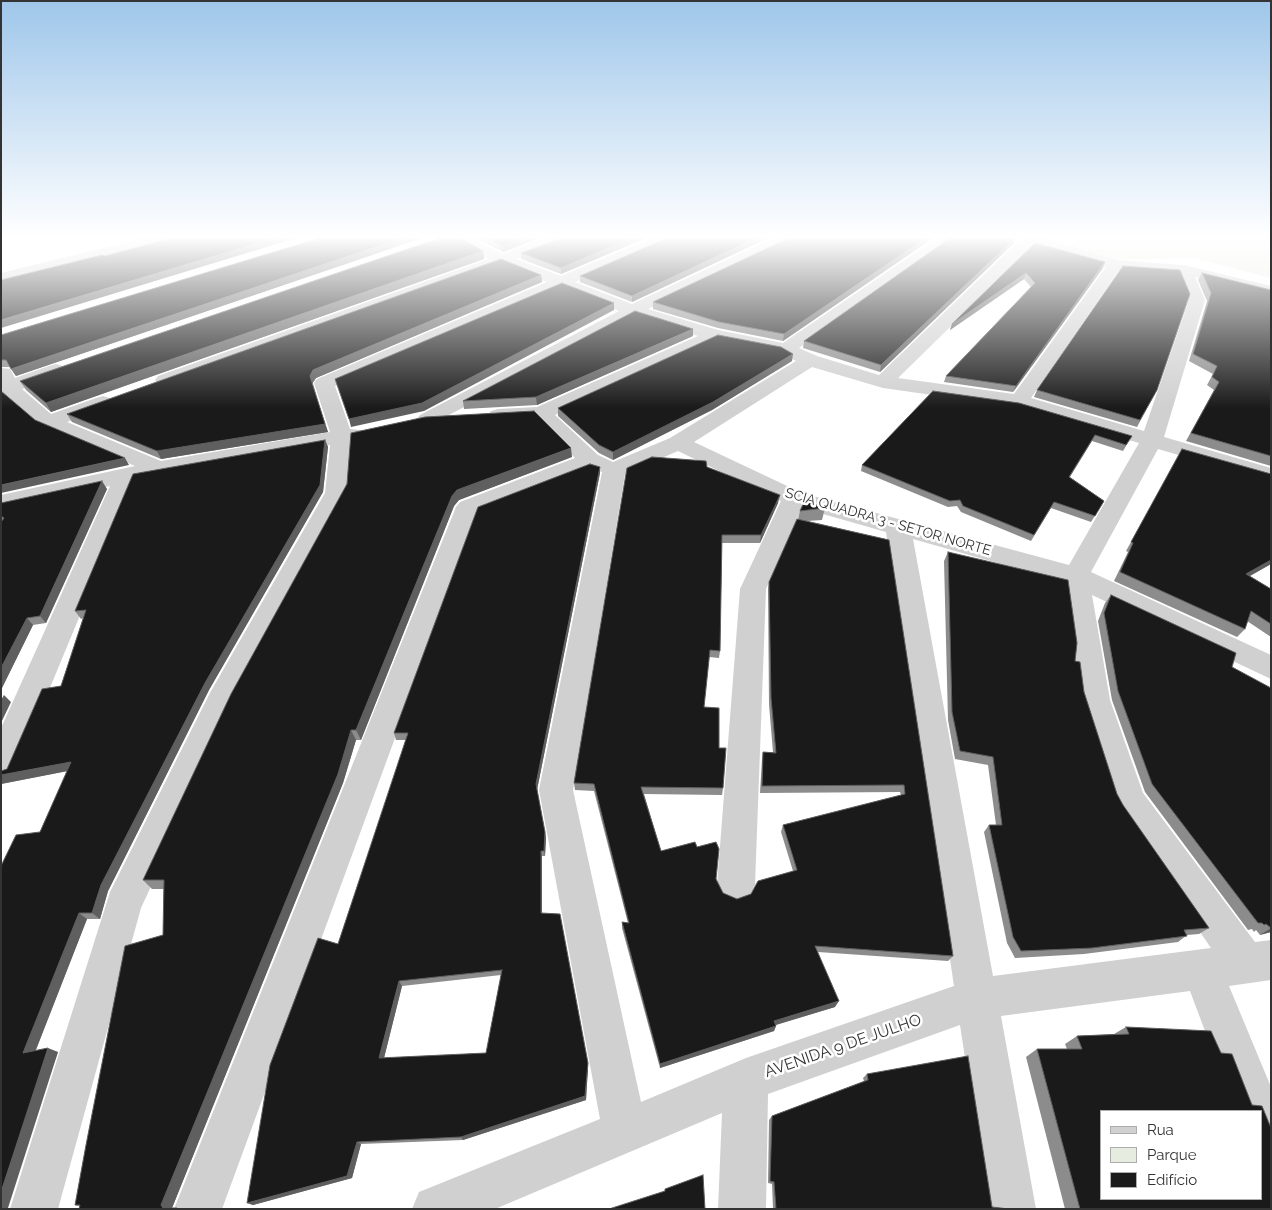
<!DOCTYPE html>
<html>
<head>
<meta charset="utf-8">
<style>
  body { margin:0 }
  #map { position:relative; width:1272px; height:1210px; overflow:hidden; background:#fff; font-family:Raleway,sans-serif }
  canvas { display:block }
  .frame { position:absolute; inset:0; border:2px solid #333; pointer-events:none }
  .legend { position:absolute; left:1100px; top:1110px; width:162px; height:90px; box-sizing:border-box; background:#fff; border:1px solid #adadad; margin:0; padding:6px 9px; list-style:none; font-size:15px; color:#333 }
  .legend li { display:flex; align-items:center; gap:10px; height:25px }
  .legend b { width:25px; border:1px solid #adadad }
</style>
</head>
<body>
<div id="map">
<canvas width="1272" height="1210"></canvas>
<div class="frame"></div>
<ul class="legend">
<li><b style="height:6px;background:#d0d0d0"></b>Rua</li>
<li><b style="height:14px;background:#e6ecdf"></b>Parque</li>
<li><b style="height:14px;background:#1a1a1a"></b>Edifício</li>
</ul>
</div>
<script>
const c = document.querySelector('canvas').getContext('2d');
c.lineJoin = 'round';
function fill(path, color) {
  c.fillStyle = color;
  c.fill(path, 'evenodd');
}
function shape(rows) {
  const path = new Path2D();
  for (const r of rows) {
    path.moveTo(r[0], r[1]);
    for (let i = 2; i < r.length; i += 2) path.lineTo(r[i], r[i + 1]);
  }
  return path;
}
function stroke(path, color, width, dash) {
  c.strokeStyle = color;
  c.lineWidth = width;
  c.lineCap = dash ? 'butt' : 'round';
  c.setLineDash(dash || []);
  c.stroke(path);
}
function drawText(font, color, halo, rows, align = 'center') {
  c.font = font + ' Raleway,sans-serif';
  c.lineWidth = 5;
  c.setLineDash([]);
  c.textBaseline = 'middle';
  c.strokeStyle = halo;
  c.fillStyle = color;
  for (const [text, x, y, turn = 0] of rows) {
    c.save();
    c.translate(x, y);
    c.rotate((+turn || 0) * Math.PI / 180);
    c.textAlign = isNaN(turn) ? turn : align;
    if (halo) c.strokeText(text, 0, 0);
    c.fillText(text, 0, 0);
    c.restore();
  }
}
fill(shape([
  [1078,238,1271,238,1271,278,1193,258,1107,260,1071,251]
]), '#e6ecdf');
fill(shape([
  [144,238,170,238,168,241,1,283,1,273,144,238],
  [452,238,471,238,503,254,546,238,568,238,566,241,516,259,561,276,652,238,672,238,670,241,575,282,632,304,773,238,793,238,791,241,648,309,718,330,783,343,937,238,954,238,799,348,817,356,879,375,1022,238,1044,238,1116,260,1184,265,1271,286,1271,296,1195,277,1205,300,1164,437,1271,468,1271,482,1158,449,1091,572,1271,655,1271,679,1092,595,1110,700,1143,793,1255,942,1271,940,1271,980,1229,986,1271,1087,1271,1128,1261,1133,1261,1111,1235,1111,1190,991,1001,1016,1036,1209,988,1209,960,1025,768,1094,766,1209,718,1209,722,1113,495,1209,412,1209,419,1192,600,1119,539,790,602,472,590,468,478,512,222,1209,174,1209,456,507,460,502,575,458,536,419,498,421,491,419,488,415,491,411,498,409,537,407,698,336,635,316,434,423,427,425,420,423,417,419,420,415,619,311,562,288,335,386,350,429,360,430,363,435,360,440,352,441,349,493,236,703,141,908,58,1209,10,1209,110,892,211,691,325,493,330,445,136,480,18,765,13,775,1,779,1,728,110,486,1,510,1,495,135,466,41,426,1,391,1,368,10,369,15,378,49,366,56,364,63,366,66,370,63,374,22,389,51,414,96,398,103,396,110,398,113,402,110,406,67,422,161,461,330,432,314,383,317,379,547,282,502,264,172,384,165,386,158,384,155,380,158,376,489,259,452,238],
  [1034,245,1106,267,1014,394,898,378,1034,245],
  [1119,270,1178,274,1189,300,1144,431,1031,398,1119,270],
  [717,341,781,353,796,361,670,438,613,462,598,455,555,415,717,341],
  [812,367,883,388,1017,407,1139,443,1069,565,802,493,694,442,812,367],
  [678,451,781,501,740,589,717,885,723,898,736,903,749,898,755,885,766,589,802,508,886,532,954,986,746,1058,641,1102,573,790,625,474,678,451],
  [913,539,1064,582,1080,700,1112,801,1117,812,1211,948,993,976,913,539]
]), '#d0d0d0');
fill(shape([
  [320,238,422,238,16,376,10,367,1,367,1,335],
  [476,238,540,238,503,252],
  [562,238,646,238,561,274,521,259,521,253],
  [667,238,768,238,632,302,580,282,580,276],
  [789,238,933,238,783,341,718,328,653,309,653,302],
  [1014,243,880,372,803,348,804,341],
  [1035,243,1103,268,1013,392,944,382,946,376,1031,287,1024,279,950,330,952,324],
  [483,251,484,259,51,412,26,390,20,381],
  [1202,273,1271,290,1271,466,1186,441,1214,390,1207,385,1213,374,1189,361,1207,301,1198,280],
  [541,275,542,282,316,378,312,384,328,432,161,459,72,422,67,414],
  [693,336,537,405,464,409,463,401],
  [792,361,712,410,613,460,599,453,558,416,558,408],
  [1037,390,1157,390,1137,427,1034,397],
  [933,391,1132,436,1123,451,1092,441,1070,477,1104,501,1091,522,1051,508,1031,541,961,512,957,506,948,507,861,471,862,465],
  [325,440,328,447,323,492,209,690,108,891,100,919,87,919,36,1050,58,1052,1,1209,40,832,67,771,1,784,1,775,7,769,61,686,83,618,81,619,75,611],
  [1182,449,1271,474,1271,564,1250,576,1271,589,1271,637,1247,621,1245,629,1237,637,1114,581,1128,552,1126,551],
  [572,457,459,500,454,506,361,740,356,740,343,783,172,1208,181,1209,79,1209,79,1206,75,1205,163,935,164,889,152,889,143,880,347,484],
  [600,467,600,473,537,790,546,838,545,856,542,856,542,913,588,1067,586,1100,463,1140,361,1144,352,1178,253,1205,247,1203,338,944,406,740,396,740,394,733],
  [501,975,486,1053,384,1058,402,986],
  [707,467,778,503,760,543,722,543,720,651,719,658,709,657,704,707,719,748,723,788,722,795,644,794,661,851,697,847,716,879,723,893,737,899,751,894,793,871,781,832,783,825,901,795,900,792,760,793,762,759,763,752,773,752,769,705,768,589,769,582,798,519,800,511,825,508,822,520,807,521,889,540,953,956,948,961,818,952,835,1007,776,1025,776,1026,774,1031,660,1068,622,928,622,922,628,923,594,791,575,790,574,783],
  [107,489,46,623,33,625,1,690,1,522,2,520,1,520,1,503],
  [948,552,1075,661,1084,692,1117,794,1123,805,1209,928,1199,934,1187,935,1178,942,1084,954,1015,958,1007,943,984,832,989,825,996,825,988,765,955,759,948,720,944,561],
  [1111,595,1232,667,1271,932,1260,935,1256,930,1254,932,1252,929,1248,930,1145,792,1112,700,1098,621,1105,603],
  [1126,1027,1271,1209,1065,1209,1026,1057,1037,1049,1067,1049,1065,1044,1077,1036,1114,1034],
  [867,1074,992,1207,1009,1209,773,1209,772,1184,768,1183,769,1120,772,1116,864,1081,863,1078]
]), '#8c8c8c');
fill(shape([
  [275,238,296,238,1,328,1,320],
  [403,238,422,238,16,376,11,369],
  [523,238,540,238,503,252,502,246],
  [632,238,646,238,561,274,561,268],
  [756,238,768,238,632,302,632,296],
  [926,238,933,238,783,341,784,334],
  [1015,238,1014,243,880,372,881,365],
  [483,251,484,259,51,412,46,403],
  [1105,262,1103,268,1013,392,1016,386],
  [1026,273,1024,279,950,330,952,324],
  [541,275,542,282,316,378,312,384,328,432,161,459,157,451,310,376,313,370],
  [614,303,614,310,424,411,351,427,349,419],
  [693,329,693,336,537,405,536,397],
  [793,354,792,361,712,410,613,460,613,452],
  [325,440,328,447,323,492,209,690,108,891,100,919,92,913,101,885],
  [571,448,572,457,459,500,454,506,361,740,356,730,452,496,457,490],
  [125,458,129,465,1,493,1,485],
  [600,467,600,473,537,790,536,784],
  [102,481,107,489,46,623,40,616],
  [780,495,778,503,760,543,761,535],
  [1271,560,1271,564,1239,582,1246,574],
  [27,618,33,625,1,690,1,668],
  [4,695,11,702,1,723,1,700],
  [351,730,356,740,343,783,172,1208,163,1208,161,1205],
  [71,762,78,769,1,784,1,775],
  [545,832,546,838,545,856,544,851],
  [541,851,542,856,542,918,541,913],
  [79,913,87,919,33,1057,23,1053],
  [1271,928,1271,932,1260,935],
  [399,981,402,986,383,1062,379,1058],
  [839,1001,835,1007,772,1026,774,1021],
  [776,1026,774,1031,660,1068,660,1064],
  [48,1048,58,1052,8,1208,1,1209,1,1192],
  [588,1063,588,1067,586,1100,463,1140,461,1137],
  [357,1142,361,1144,352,1178,253,1205,247,1203]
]), '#5f5f5f');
const building = shape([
  [168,238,275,238,1,320,1,280,102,255,105,256,168,239,168,238],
  [320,238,403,238,11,369,6,360,1,360,1,335,320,238],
  [440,238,461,238,483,251,46,403,20,381,440,238],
  [487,238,523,238,502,246,487,238],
  [562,238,632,238,561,268,521,253,562,238],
  [667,238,756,238,632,296,580,276,667,238],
  [789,238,926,238,784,334,719,322,653,302,789,238],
  [950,238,1015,238,881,365,804,341,950,238],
  [1035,243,1105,262,1016,386,946,376,1035,283,1026,273,952,324,1035,243],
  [501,259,541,275,313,370,310,376,325,424,157,451,67,414,501,259],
  [1123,266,1180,270,1190,294,1157,390,1140,420,1037,390,1123,266],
  [1202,273,1271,290,1271,456,1191,433,1219,382,1212,377,1217,366,1193,354,1211,293,1202,273],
  [562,283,614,303,422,403,349,419,335,379,562,283],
  [635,311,693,329,536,397,463,401,635,311],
  [718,335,781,347,793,354,713,402,613,452,599,445,558,408,718,335],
  [1,391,35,420,125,458,1,485,1,391],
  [933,391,1019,403,1132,436,1126,445,1095,435,1069,477,1104,501,1095,516,1054,502,1034,535,963,506,960,500,950,501,862,465,933,391],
  [534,411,571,448,457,490,452,496,356,730,351,730,338,774,161,1205,163,1208,177,1208,177,1209,79,1209,80,1205,75,1205,86,1145,125,946,163,935,164,880,143,880,231,694,347,484,351,433,425,417,534,411],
  [325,440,320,485,205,683,101,885,92,913,79,913,23,1053,48,1048,1,1192,1,866,16,835,40,832,71,762,1,775,1,771,7,769,42,689,61,686,86,610,75,611,133,474,325,440],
  [1182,449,1271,474,1271,560,1246,574,1271,589,1271,624,1251,611,1245,629,1120,572,1133,543,1131,542,1182,449],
  [652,457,706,461,707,467,780,495,761,535,722,535,720,651,710,650,704,707,719,708,719,748,726,748,723,788,641,787,661,851,695,842,697,847,716,842,719,849,716,879,723,893,737,899,751,894,758,881,797,870,783,825,905,794,904,785,762,786,763,752,776,753,771,698,769,582,797,519,889,540,953,956,815,946,839,1001,774,1021,776,1026,660,1064,622,922,629,923,594,784,574,783,627,468,652,457],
  [590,464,600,467,536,784,545,832,544,851,541,851,541,913,560,914,588,1063,585,1096,461,1137,357,1142,347,1176,247,1203,270,1065,318,938,338,944,408,733,394,733,478,507,590,464],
  [502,970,486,1053,379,1058,399,981,502,970],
  [102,481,40,616,27,618,1,668,1,522,4,518,1,516,1,503,102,481],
  [805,500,825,508,800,511,805,500],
  [948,552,1068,580,1077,643,1075,661,1080,662,1084,692,1117,794,1123,805,1209,928,1184,930,1187,936,1092,948,1021,951,1013,937,989,825,1002,825,993,757,960,751,952,712,948,552],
  [1111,595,1236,653,1232,667,1271,688,1271,928,1266,924,1264,925,1262,923,1258,923,1152,784,1118,691,1104,613,1111,595],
  [1126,1027,1211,1031,1221,1053,1232,1054,1252,1105,1262,1106,1271,1128,1271,1209,1080,1209,1037,1049,1082,1049,1077,1036,1129,1034,1126,1027],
  [1101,1111,1261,1111,1261,1199,1101,1199,1101,1111],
  [968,1056,992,1207,1009,1209,776,1209,774,1182,770,1181,772,1116,868,1080,867,1074,968,1056],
  [703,1175,705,1209,609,1209,665,1191,665,1189,703,1175]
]);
fill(building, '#1a1a1a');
stroke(building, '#5f5f5f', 1);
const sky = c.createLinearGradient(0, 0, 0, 408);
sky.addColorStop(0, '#9ec6ea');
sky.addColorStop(0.58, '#fff');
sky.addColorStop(1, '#ffffff00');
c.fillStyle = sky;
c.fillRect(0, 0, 1272, 408);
drawText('14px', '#333', '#fff', [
  ["SCIA QUADRA 3 - SETOR NORTE",888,522,16]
]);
drawText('16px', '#333', '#fff', [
  ["AVENIDA 9 DE JULHO",843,1046,-19]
]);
</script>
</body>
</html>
